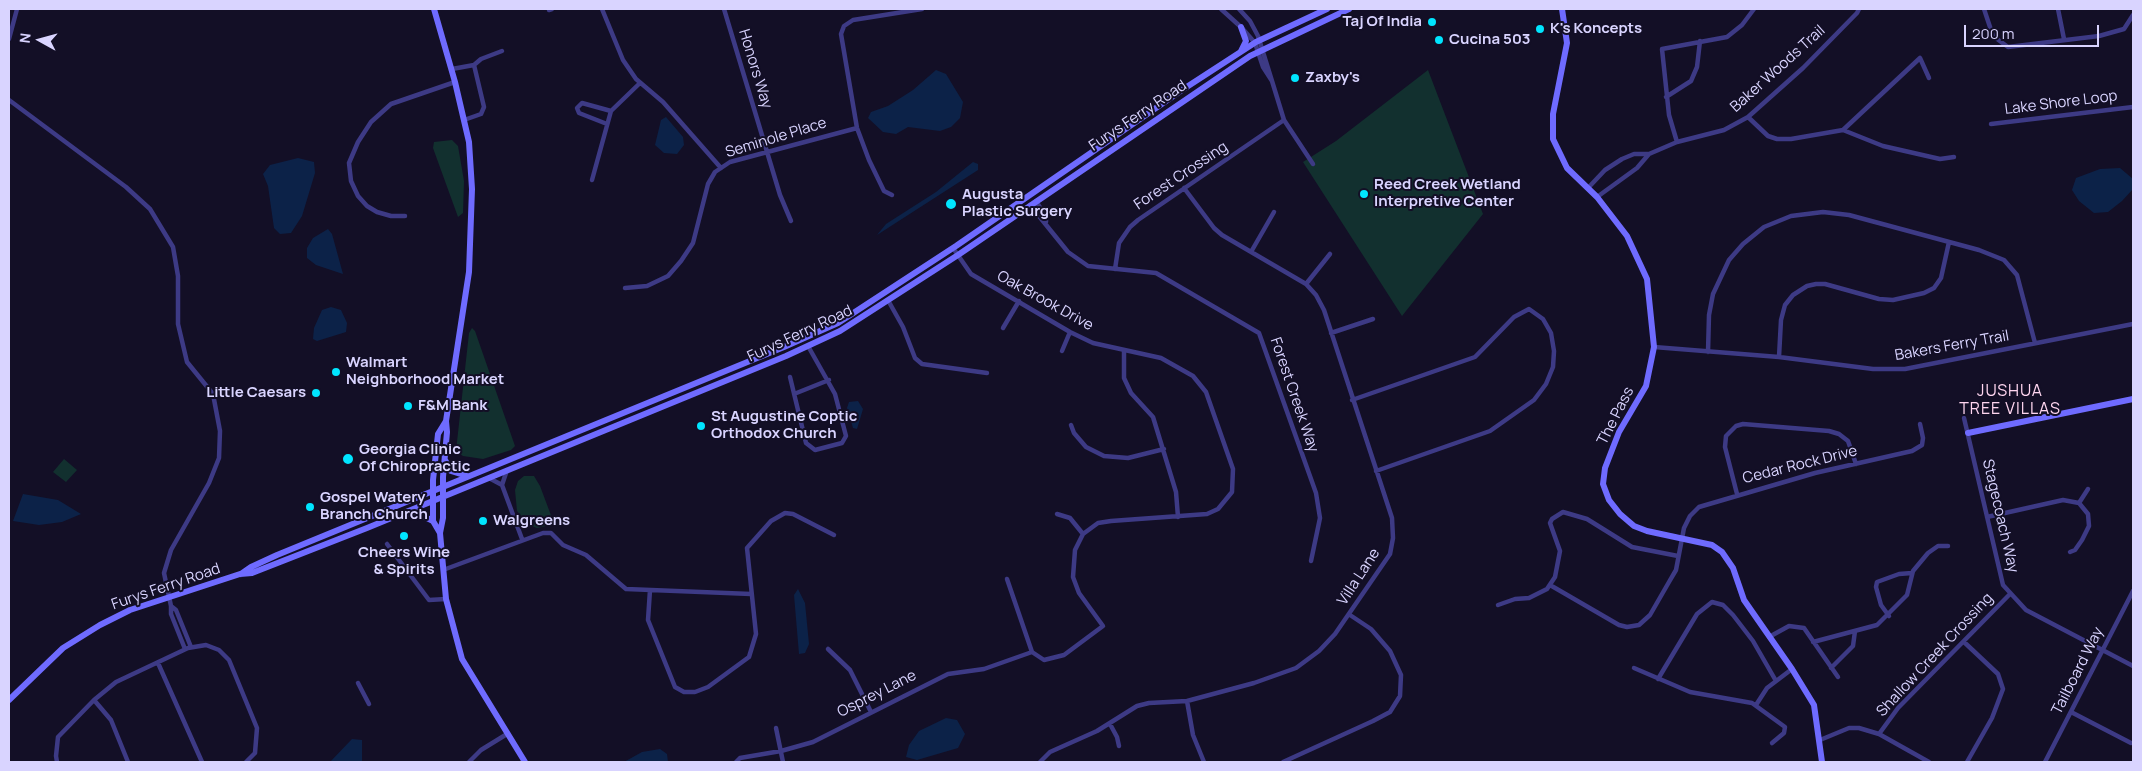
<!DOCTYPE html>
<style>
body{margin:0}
#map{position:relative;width:2142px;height:771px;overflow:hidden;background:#130f26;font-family:Manrope,sans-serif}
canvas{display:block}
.frame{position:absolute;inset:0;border:10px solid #d9d4ff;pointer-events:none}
.north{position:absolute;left:15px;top:15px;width:50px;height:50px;-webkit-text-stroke:4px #130f26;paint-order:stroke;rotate:277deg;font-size:14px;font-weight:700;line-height:20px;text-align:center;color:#d9d4ff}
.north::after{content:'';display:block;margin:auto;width:18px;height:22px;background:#d9d4ff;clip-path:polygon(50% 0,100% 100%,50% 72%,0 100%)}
.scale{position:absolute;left:1964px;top:25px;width:135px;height:22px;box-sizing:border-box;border:2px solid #d9d4ff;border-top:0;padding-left:6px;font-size:15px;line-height:18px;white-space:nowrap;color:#d9d4ff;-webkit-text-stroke:4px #130f26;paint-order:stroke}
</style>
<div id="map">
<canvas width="2142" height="771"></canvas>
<div class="frame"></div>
<div class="north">N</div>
<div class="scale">200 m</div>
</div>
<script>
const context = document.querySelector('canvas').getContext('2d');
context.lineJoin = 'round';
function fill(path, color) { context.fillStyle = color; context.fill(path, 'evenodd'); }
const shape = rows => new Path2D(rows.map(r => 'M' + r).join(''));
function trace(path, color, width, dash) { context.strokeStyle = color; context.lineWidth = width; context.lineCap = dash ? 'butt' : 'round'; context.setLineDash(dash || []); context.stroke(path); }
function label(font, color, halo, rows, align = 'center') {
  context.font = font + ' Manrope,sans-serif'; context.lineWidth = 4; context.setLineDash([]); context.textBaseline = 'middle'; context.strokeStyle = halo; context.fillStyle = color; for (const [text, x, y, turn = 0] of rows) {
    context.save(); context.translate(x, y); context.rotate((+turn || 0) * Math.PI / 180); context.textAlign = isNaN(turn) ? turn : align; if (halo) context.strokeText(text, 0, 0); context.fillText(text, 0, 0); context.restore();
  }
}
const green = shape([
 [1428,70,1483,214,1402,316,1303,162,1336,141],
 [452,140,458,146,464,181,463,213,458,217,433,148,434,142],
 [472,328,475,331,515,446,511,450,483,459,463,456,456,451,469,333],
 [64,459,77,470,66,482,53,472],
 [524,476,534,476,540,486,552,518,551,525,537,528,529,525,517,511,515,490,518,481]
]);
const water = shape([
 [936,70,946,74,963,102,960,118,951,127,940,131,908,127,896,134,883,132,868,118,871,112,888,106,913,90],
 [666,117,683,137,684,145,677,154,664,153,655,145,661,120],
 [298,158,314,162,315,173,302,216,291,233,280,234,274,228,268,186,263,174,270,165],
 [973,162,978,164,978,170,877,235,886,224,936,192],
 [2120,168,2133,179,2133,189,2122,201,2108,212,2094,213,2079,201,2072,190,2076,178,2100,169],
 [328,229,332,234,343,274,316,265,307,258,307,248,313,238],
 [331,307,341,310,347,323,346,332,317,341,313,339,314,328,322,310],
 [858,401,863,409,857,429,853,428,847,408,849,402],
 [23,494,58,500,81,514,62,522,39,525,13,521],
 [798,589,805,603,809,644,805,653,799,654,794,595],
 [946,718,957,720,965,734,958,748,917,760,906,757,909,745,919,731],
 [352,739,362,740,362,762,330,762],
 [660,749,667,754,668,762,624,762,642,752]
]);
const street = shape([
 [602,9,623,60,636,79,663,102,721,168],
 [724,9,780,195,791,221],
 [1221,9,1242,28,1255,43,1263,67,1272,81,1258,36,1250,21,1239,9],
 [1984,9,1993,36,2008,47,2099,36,2124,29,2133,15],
 [2058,9,2064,39],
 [549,10,552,9],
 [9,39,17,9],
 [452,69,474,65,481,59,502,51],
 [1272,81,1284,120,1313,164],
 [1666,97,1691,81,1697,67,1700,41],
 [9,100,126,187,150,209,173,247,178,276,178,324,187,362,213,394,220,431,219,458,209,483,171,550,164,573,171,606,171,614,185,649],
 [1748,117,1768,136,1777,139,1791,139,1843,130,1883,146,1940,159,1954,157],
 [464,120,481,114,484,107,474,65],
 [607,124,579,113,577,108,582,103,611,111],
 [1991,124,2133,107],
 [1843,130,1920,58,1929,78],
 [1677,142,1669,115,1662,49,1727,37,1742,25,1754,9],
 [592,180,611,111,640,83],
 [1588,188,1605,170,1622,159,1634,154,1649,154],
 [892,195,884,191,869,160,857,128,841,34,844,26,853,20,922,9],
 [1597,197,1637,168,1649,154,1677,142,1724,130,1748,117,1803,68,1857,13,1859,9],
 [1036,201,1046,217,1046,222],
 [1030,205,1068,252,1088,266,1156,273,1259,333,1316,493,1320,518,1311,561],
 [405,216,391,216,377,212,367,206,358,196,351,181,349,163,358,142,371,122,391,104,455,82],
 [953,248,971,274,1070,332,1093,343,1161,358,1193,376,1206,392,1233,469,1232,492,1218,509,1207,514,1111,521,1098,523,1083,534,1075,550,1073,577,1079,593,1103,626,1064,655,1044,660,1032,652,1007,579],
 [1251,252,1274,212],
 [1115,269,1119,243,1130,227,1138,220,1284,120],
 [1306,284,1330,254],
 [625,288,647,286,668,276,681,261,693,243,708,184,715,172,730,162,857,128],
 [889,302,903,327,915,358,922,364,987,373],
 [1003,328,1019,301],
 [1331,333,1373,319],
 [1654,347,1779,357,1873,369,1905,369,2133,324],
 [1124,350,1124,378,1131,393,1153,417,1176,492,1178,517],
 [1062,351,1070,332],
 [1708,352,1709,315,1713,294,1729,260,1743,244,1764,227,1791,216,1823,212,1849,215,1979,250,2004,260,2017,275,2035,343],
 [1779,357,1781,320,1785,305,1793,295,1807,286,1816,284,1825,284,1879,299,1893,300,1924,293,1934,288,1941,278,1949,242],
 [790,377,806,443,815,450,842,443,846,436,835,394,808,346],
 [794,394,829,380],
 [1352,400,1475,357,1514,317,1529,309,1543,319,1551,333,1554,351,1553,367,1546,384,1534,400,1490,431,1376,471],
 [1964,418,2003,585,2026,610,2133,666],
 [1071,425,1074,433,1086,447,1104,456,1128,458,1164,449],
 [489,478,502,485,522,539],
 [502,485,507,470],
 [1737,494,1725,447,1726,436,1736,426,1743,424,1829,431,1839,434,1848,441,1856,464],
 [2079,503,2088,489],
 [1057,514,1070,518,1083,534],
 [1987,517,2063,500,2079,503,2088,514,2089,526,2082,540,2075,550,2070,552],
 [387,544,429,600,446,599],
 [443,570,543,533,551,533,563,545,586,555,626,589,751,594],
 [1550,585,1619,625,1627,627,1639,625,1650,615,1669,582,1676,570,1684,528,1690,516,1699,507,1815,473,1912,451,1922,445,1923,438,1920,424],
 [650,590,648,620,675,687,684,692,695,692,708,687,749,657,756,634,747,548,771,521,785,513,793,514,834,535],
 [1498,605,1515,599,1529,598,1547,589,1555,577,1560,551,1550,523,1552,519,1563,512,1587,519,1632,547,1678,556],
 [171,606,176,610,191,647],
 [1889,616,1881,605,1876,587,1877,582,1899,574,1912,573],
 [1769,637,1789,626,1804,628,1838,677],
 [1813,642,1877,625,1907,595,1913,571,1928,553,1938,546,1948,546],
 [1964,642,1998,674,2003,689,1992,718,1967,762],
 [828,649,850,670,871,712],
 [158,663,202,762],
 [1634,668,1690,692,1752,703,1785,727,1784,733,1772,743],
 [1831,668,1853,646,1855,631],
 [1658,679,1697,614,1712,602,1723,605,1733,615,1753,641,1776,681],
 [358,683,369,704],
 [94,700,111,720,128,762],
 [1187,701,1193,735,1204,762],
 [1756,705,1767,688,1792,669],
 [2071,712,2131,743],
 [1110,724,1117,737,1119,746],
 [776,728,783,762],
 [1879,734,1898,708,2009,595],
 [1820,740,1849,728,1859,728,1879,734,1929,762],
 [57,762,56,756,58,737,94,700,116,682,188,648,206,645,219,650,229,660,257,728,255,753,246,762],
 [469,762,481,750,507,734],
 [736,762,740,758,781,751,813,742,948,674,984,669,1032,652],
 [1040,762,1050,752,1097,731,1137,706,1149,703,1187,701,1254,683,1296,668,1319,651,1335,634,1390,554,1393,538,1392,518,1324,310,1316,295,1306,284,1222,235,1214,228,1184,188],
 [1283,762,1373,721,1390,712,1400,696,1401,675,1390,651,1371,629,1350,615],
 [2045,762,2133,591]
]);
const secondary = shape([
 [434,9,455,82,469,142,472,189,469,272,446,421],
 [1562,9,1567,43,1553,114,1553,139,1567,168,1597,197,1627,236,1647,279,1654,347,1646,386,1619,432,1605,468,1603,484,1609,500,1620,514,1634,526,1647,531,1712,545,1722,552,1733,568,1744,600,1792,669,1814,705,1822,762],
 [1241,27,1246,41,1241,51],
 [1968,433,2133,399],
 [445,460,451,471,467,476],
 [409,514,419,514,433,521],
 [440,533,433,521,433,480,438,434,446,421,447,432,443,477,443,518,440,533,446,599,462,659,525,762],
 [241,574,251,567,277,555,784,347,838,323,956,246,1182,90,1256,42,1327,9],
 [9,700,63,648,100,625,130,610,240,574,252,573,367,528,786,356,840,331,958,255,1250,56,1349,9]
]);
const markers = [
 [1432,22,5,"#00e5ff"],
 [1540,29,5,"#00e5ff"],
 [1439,40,5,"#00e5ff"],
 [1295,78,5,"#00e5ff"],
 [1364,194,5,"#00e5ff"],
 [951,204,6,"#00e5ff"],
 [336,372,5,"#00e5ff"],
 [316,393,5,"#00e5ff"],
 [408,406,5,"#00e5ff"],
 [701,426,5,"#00e5ff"],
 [348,459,6,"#00e5ff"],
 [310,507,5,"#00e5ff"],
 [483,521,5,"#00e5ff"],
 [404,536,5,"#00e5ff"]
];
const poiNames = [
 ["Taj Of India",1422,22,"right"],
 ["K's Koncepts",1550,29],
 ["Cucina 503",1449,40],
 ["Zaxby's",1305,78],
 ["Reed Creek Wetland",1374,185],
 ["Interpretive Center",1374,202],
 ["Augusta",962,195],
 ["Plastic Surgery",962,212],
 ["Walmart",346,363],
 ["Neighborhood Market",346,380],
 ["Little Caesars",306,393,"right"],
 ["F&M Bank",418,406],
 ["St Augustine Coptic",711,417],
 ["Orthodox Church",711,434],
 ["Georgia Clinic",359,450],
 ["Of Chiropractic",359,467],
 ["Gospel Watery",320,498],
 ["Branch Church",320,515],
 ["Walgreens",493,521],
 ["Cheers Wine",404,553,"center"],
 ["& Spirits",404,570,"center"]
];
const streetNames = [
 ["Honors Way",755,69,73],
 ["Baker Woods Trail",1778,69,-42],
 ["Lake Shore Loop",2061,103,-7],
 ["Furys Ferry Road",1138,116,-34],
 ["Seminole Place",776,138,-17],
 ["Forest Crossing",1181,176,-34],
 ["Oak Brook Drive",1045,301,29],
 ["Furys Ferry Road",800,334,-25],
 ["Bakers Ferry Trail",1952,346,-10],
 ["Forest Creek Way",1294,395,71],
 ["The Pass",1616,416,-63],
 ["Cedar Rock Drive",1800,465,-14],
 ["Stagecoach Way",2000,516,77],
 ["Villa Lane",1359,577,-57],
 ["Furys Ferry Road",166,587,-19],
 ["Shallow Creek Crossing",1935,655,-47],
 ["Tailboard Way",2078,671,-63],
 ["Osprey Lane",877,694,-27]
];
const neighbourhoodNames = [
 ["JUSHUA",2010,392],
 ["TREE VILLAS",2010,410]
];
fill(green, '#12302f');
fill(water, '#0c2248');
trace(street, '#3d3a85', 4.5);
trace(secondary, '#6f6bff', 6);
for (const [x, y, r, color] of markers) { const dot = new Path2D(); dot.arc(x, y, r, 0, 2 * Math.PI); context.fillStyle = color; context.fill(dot); trace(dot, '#130f26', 2); }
label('bold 15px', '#d9d4ff', '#130f26', poiNames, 'left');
label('15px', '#d9d4ff', '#130f26', streetNames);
context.letterSpacing = '1px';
label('16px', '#ffd6f0', '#130f26', neighbourhoodNames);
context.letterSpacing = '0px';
</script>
